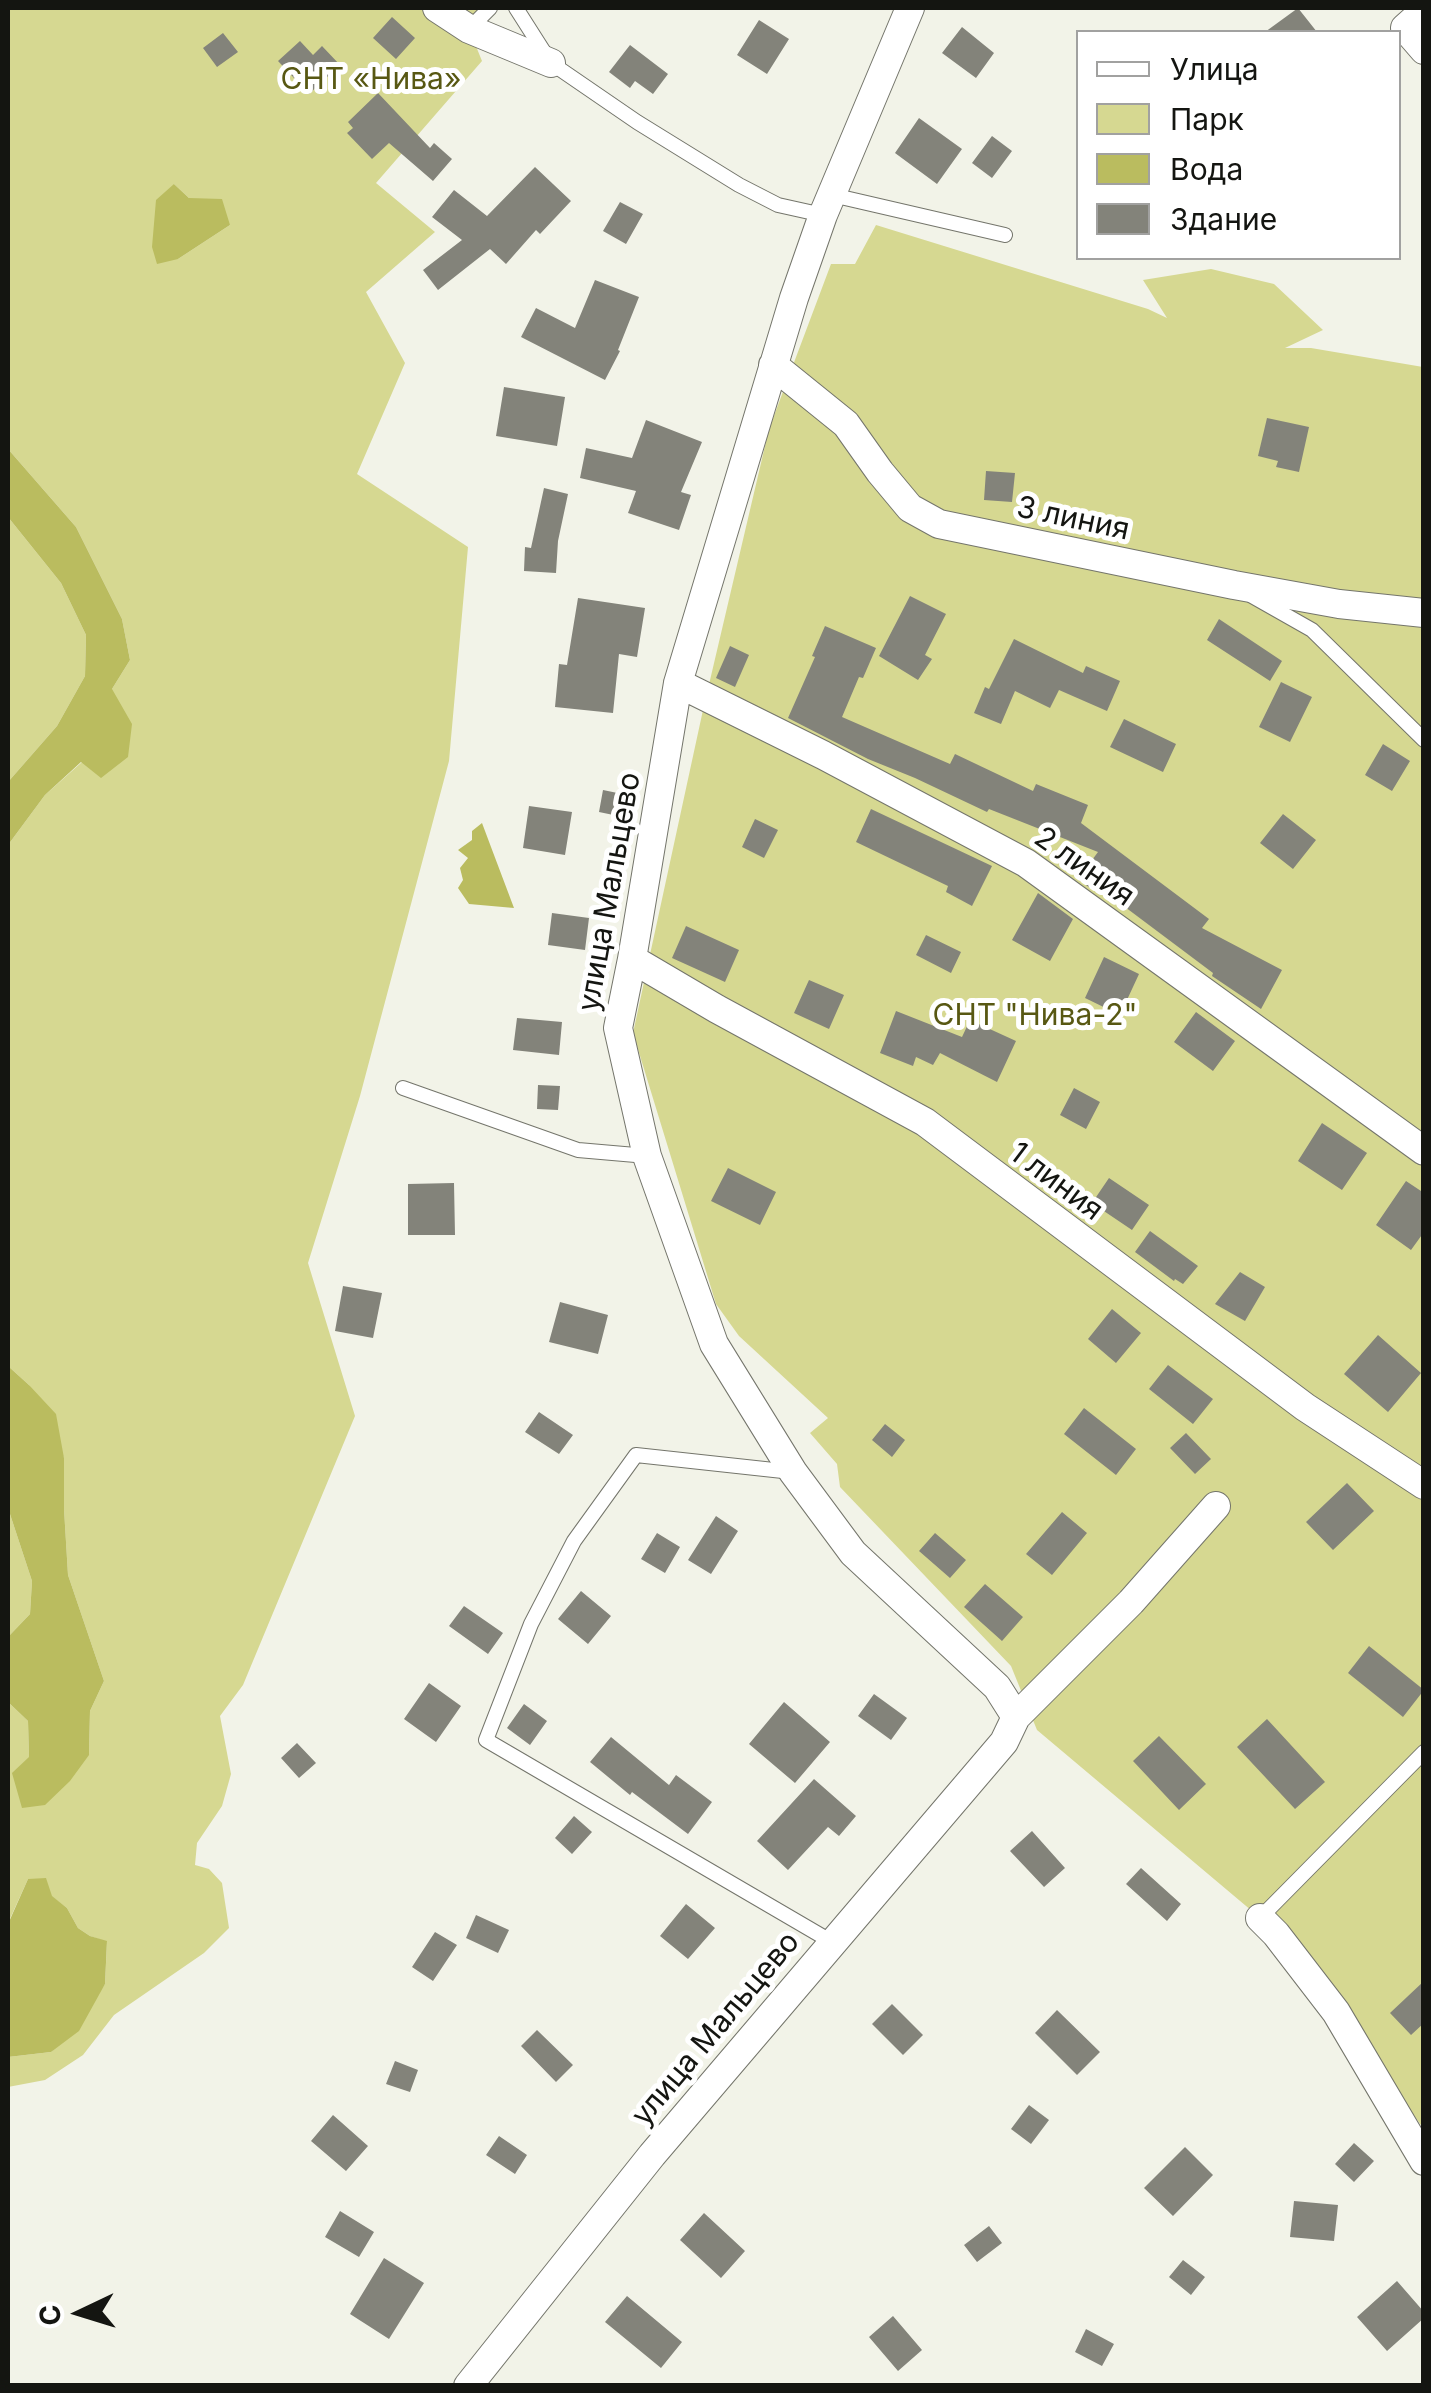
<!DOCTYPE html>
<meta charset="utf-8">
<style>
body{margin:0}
#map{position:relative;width:1431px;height:2393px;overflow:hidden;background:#f2f3e8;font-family:Inter,sans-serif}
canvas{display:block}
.frame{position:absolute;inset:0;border:10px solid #141511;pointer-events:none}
.legend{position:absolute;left:1076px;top:30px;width:325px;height:230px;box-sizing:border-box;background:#fff;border:2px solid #a1a1a0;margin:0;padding:12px 18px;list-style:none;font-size:30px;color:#141511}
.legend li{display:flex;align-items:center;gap:20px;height:50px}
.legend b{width:50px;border:2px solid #a1a1a0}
.north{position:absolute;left:30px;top:2263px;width:100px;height:100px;-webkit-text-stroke:8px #fff;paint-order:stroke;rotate:266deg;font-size:28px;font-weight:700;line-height:40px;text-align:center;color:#141511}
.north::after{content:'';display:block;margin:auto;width:35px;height:45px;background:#141511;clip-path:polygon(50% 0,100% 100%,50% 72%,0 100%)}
</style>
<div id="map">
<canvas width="1431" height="2393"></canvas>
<div class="frame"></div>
<ul class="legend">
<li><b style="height:12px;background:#fff"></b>Улица</li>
<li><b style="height:28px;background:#d6d891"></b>Парк</li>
<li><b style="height:28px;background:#babc5f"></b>Вода</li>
<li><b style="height:28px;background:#83837a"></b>Здание</li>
</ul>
<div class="north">С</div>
</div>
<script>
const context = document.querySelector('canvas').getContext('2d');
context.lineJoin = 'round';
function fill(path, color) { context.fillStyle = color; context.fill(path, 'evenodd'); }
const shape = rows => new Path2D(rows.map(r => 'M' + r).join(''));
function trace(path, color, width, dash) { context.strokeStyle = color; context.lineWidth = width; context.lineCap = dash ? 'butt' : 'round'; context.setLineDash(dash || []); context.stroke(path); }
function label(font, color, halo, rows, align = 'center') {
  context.font = font + ' Inter,sans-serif'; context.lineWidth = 10; context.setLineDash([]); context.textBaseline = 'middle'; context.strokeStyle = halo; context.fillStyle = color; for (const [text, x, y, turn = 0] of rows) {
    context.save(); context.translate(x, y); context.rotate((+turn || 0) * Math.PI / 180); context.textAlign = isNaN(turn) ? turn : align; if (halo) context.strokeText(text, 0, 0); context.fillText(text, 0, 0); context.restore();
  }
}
const green = shape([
 [8,8,490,8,469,29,482,61,376,183,435,232,366,292,405,363,357,474,468,547,449,761,360,1096,308,1263,355,1416,243,1685,220,1716,231,1774,222,1806,197,1843,195,1865,209,1869,222,1883,229,1928,204,1953,114,2015,83,2055,45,2080,8,2087,8,2057,51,2052,105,1984,107,1942,90,1936,78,1928,67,1908,28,1879,8,1923,8,1702,28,1721,29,1757,89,1755,90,1711,104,1681,68,1575,64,1509,64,1458,29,1385,8,1366,8,845,45,795,82,762,112,689,130,660,122,619,76,527,8,449],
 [174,184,189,198,230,225,178,259],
 [876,225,1148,309,1167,318,1143,280,1211,269,1274,284,1323,330,1285,348,1311,348,1423,367,1423,2128,1265,1905,1252,1911,1037,1730,1011,1666,840,1487,837,1464,810,1433,828,1418,739,1336,716,1304,633,1033,703,710,769,429,831,264,855,264],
 [8,517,61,583,86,635,85,676,57,726,8,782],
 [8,1508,32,1581,30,1614,8,1637]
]);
const water = shape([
 [174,184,189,198,222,199,230,225,178,259,157,264,152,247,156,200],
 [8,449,76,527,122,619,130,660,112,689,132,724,128,757,101,778,81,762,45,795,8,845,8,782,57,726,85,676,86,635,61,583,8,517],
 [482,823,491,847,514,908,469,904,458,888,463,880,460,868,468,858,458,850,472,840,472,831],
 [8,1366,29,1385,56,1414,64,1458,64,1509,68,1575,104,1681,90,1711,89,1755,70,1781,45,1805,22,1808,12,1773,29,1757,28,1721,8,1702,8,1637,30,1614,32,1581,8,1508],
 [46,1878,52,1896,67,1908,78,1928,90,1936,107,1941,105,1984,79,2031,51,2052,8,2057,8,1924,28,1879]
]);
const building = shape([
 [1298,8,1317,32,1265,32],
 [392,17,415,38,396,59,373,38],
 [759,20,789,39,767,74,737,55],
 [962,27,994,53,976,78,942,53],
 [223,33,238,52,217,67,203,48],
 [300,41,313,55,322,46,340,65,309,94,278,61],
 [630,45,668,74,653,94,635,81,630,88,609,72],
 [378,93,430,148,434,143,452,159,433,181,389,143,372,159,347,133,353,128,348,122],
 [919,118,962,149,937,184,895,153],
 [992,136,1012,151,992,178,972,163],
 [535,167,571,201,540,234,536,230,506,264,490,249,438,290,423,270,462,240,432,217,454,190,487,216],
 [620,202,643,214,626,244,603,231],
 [595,280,639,297,618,350,620,351,605,380,521,337,536,308,575,328],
 [504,387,565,397,557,446,496,436],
 [1267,418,1309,427,1299,472,1276,467,1278,461,1258,456],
 [646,420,702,442,681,492,691,495,679,530,628,513,636,491,580,478,586,448,632,458],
 [986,471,1015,473,1012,502,984,500],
 [544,488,568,494,558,541,556,573,524,571,525,547,531,548],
 [910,596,946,614,925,655,932,659,918,680,879,656],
 [578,598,645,608,637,657,619,654,613,713,555,707,559,664,567,665],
 [1219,619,1282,661,1270,681,1207,640],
 [825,626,876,648,863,678,859,677,842,717,950,764,955,754,1033,791,1036,784,1088,805,1081,823,1209,919,1202,928,1282,970,1261,1009,1212,976,1213,973,1093,883,1090,888,1078,879,1098,852,989,809,987,812,915,778,868,759,788,718,815,657,812,656],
 [1014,639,1083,673,1086,666,1120,681,1107,711,1059,690,1050,708,1015,691,1001,724,974,713,985,687,989,689],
 [730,646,749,655,735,687,716,678],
 [1281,682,1312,697,1290,742,1259,727],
 [1124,719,1176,744,1163,772,1110,747],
 [1383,744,1410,761,1392,791,1365,775],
 [603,790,632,796,628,818,599,812],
 [529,806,572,812,565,855,523,848],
 [871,809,992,866,972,906,946,892,948,886,856,842],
 [1283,814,1316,840,1293,869,1260,843],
 [755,819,778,830,764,858,742,847],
 [1038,893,1073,919,1050,961,1012,940],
 [552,913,589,918,585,950,548,945],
 [686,926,739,950,725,982,672,958],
 [926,935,961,952,951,973,916,955],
 [1104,957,1139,974,1120,1015,1085,998],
 [809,980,844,995,829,1029,794,1013],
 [896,1011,962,1037,970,1020,1016,1041,997,1082,940,1053,933,1065,916,1057,913,1066,880,1053],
 [1196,1012,1235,1041,1213,1071,1174,1042],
 [517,1018,562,1022,559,1055,513,1050],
 [538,1085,560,1086,558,1110,537,1109],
 [1074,1088,1100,1102,1086,1129,1060,1115],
 [1322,1123,1367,1153,1342,1190,1298,1161],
 [728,1168,776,1192,760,1225,711,1201],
 [1109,1178,1149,1205,1132,1230,1092,1203],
 [1406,1181,1424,1193,1424,1232,1411,1250,1376,1225],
 [454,1183,455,1235,408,1235,408,1184],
 [1150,1231,1198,1266,1183,1284,1175,1279,1174,1281,1135,1252],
 [1240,1272,1265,1287,1245,1321,1215,1304],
 [343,1286,382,1293,373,1338,335,1331],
 [560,1302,608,1315,598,1354,549,1342],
 [1112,1309,1141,1333,1116,1363,1088,1339],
 [1378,1335,1421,1373,1388,1412,1344,1374],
 [1168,1365,1213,1399,1193,1424,1149,1389],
 [1084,1408,1136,1449,1116,1475,1064,1434],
 [539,1412,573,1435,559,1454,525,1432],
 [885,1424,905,1440,892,1457,872,1440],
 [1186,1433,1211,1459,1195,1474,1170,1448],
 [1347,1483,1374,1511,1333,1550,1306,1522],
 [1062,1512,1087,1533,1052,1575,1026,1554],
 [716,1516,738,1531,711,1574,688,1560],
 [657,1533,680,1547,665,1573,641,1559],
 [935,1533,966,1560,950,1578,919,1551],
 [985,1584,1023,1617,1002,1641,964,1607],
 [581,1591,611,1616,588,1644,558,1619],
 [464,1606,503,1633,488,1654,449,1626],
 [1369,1646,1424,1690,1403,1717,1348,1673],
 [429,1683,461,1706,436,1742,404,1719],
 [874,1694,907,1718,891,1740,858,1716],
 [784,1702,830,1742,795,1783,749,1744],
 [524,1704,547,1721,530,1745,507,1728],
 [1267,1719,1325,1782,1295,1809,1237,1747],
 [1159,1736,1206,1784,1179,1810,1133,1761],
 [611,1737,669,1785,676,1775,712,1802,688,1834,632,1792,630,1795,590,1762],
 [297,1743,316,1763,299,1778,281,1758],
 [814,1779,856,1816,839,1836,828,1827,788,1870,757,1841],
 [574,1816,592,1832,572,1854,555,1838],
 [1032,1831,1065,1868,1044,1887,1010,1851],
 [1141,1868,1181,1904,1167,1921,1126,1884],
 [686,1904,715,1928,688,1959,660,1936],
 [476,1915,509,1930,498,1953,466,1938],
 [435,1932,457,1945,433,1981,412,1967],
 [1424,1981,1424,2023,1411,2035,1390,2013],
 [892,2004,923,2035,903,2055,872,2024],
 [1057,2010,1100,2052,1077,2075,1035,2033],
 [537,2030,573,2065,556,2082,521,2046],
 [395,2061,418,2070,410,2092,386,2084],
 [1029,2105,1049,2120,1031,2144,1011,2129],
 [333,2115,368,2146,346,2171,311,2141],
 [499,2136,527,2155,515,2174,486,2155],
 [1354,2143,1374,2161,1354,2182,1335,2164],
 [1185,2147,1213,2175,1173,2216,1144,2188],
 [1294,2201,1338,2205,1334,2241,1290,2237],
 [340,2211,374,2232,359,2257,325,2237],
 [704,2213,745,2251,721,2278,680,2240],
 [989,2226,1002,2243,977,2262,964,2245],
 [384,2258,424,2283,389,2339,350,2314],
 [1183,2260,1205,2277,1191,2295,1169,2277],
 [1397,2281,1424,2312,1424,2318,1387,2351,1357,2317],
 [627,2296,682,2342,661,2368,605,2322],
 [893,2316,922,2350,898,2371,869,2337],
 [1086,2329,1114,2344,1102,2366,1075,2352]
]);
const service = shape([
 [516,8,551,63,637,122,739,185,778,205,823,215],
 [469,29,490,8],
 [832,195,1005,235],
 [1252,596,1312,630,1424,740],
 [403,1088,578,1150,647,1156],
 [792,1472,636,1455,574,1541,531,1624,486,1740,832,1942],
 [1260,1918,1424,1752]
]);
const minor = shape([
 [437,8,469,29,551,63],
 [910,8,823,215,794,298,678,683,632,959,618,1028,647,1156,714,1344,793,1472,853,1553,997,1687,1016,1717],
 [1424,11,1405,28,1424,50],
 [773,365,846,424,880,472,910,508,939,524,1234,585,1339,604,1424,613],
 [678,683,823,755,1026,863,1424,1151],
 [632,959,717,1009,925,1122,1305,1407,1424,1485],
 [1260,1918,1276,1934,1336,2012,1424,2161],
 [468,2386,652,2155,1004,1742,1016,1717,1131,1602,1216,1506]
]);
const parkNames = [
 ["СНТ «Нива»",371,80],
 ["СНТ \"Нива-2\"",1035,1016]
];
const streetNames = [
 ["3 линия",1073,519,12],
 ["2 линия",1084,867,35],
 ["улица Мальцево",610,892,-80],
 ["1 линия",1056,1182,37],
 ["улица Мальцево",716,2029,-50]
];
fill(green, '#d6d891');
fill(water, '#babc5f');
fill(building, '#83837a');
trace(service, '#74756b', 16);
trace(minor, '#74756b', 30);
trace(service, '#fff', 14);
trace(minor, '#fff', 28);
label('30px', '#585813', '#fff', parkNames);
label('30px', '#141511', '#fff', streetNames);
</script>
